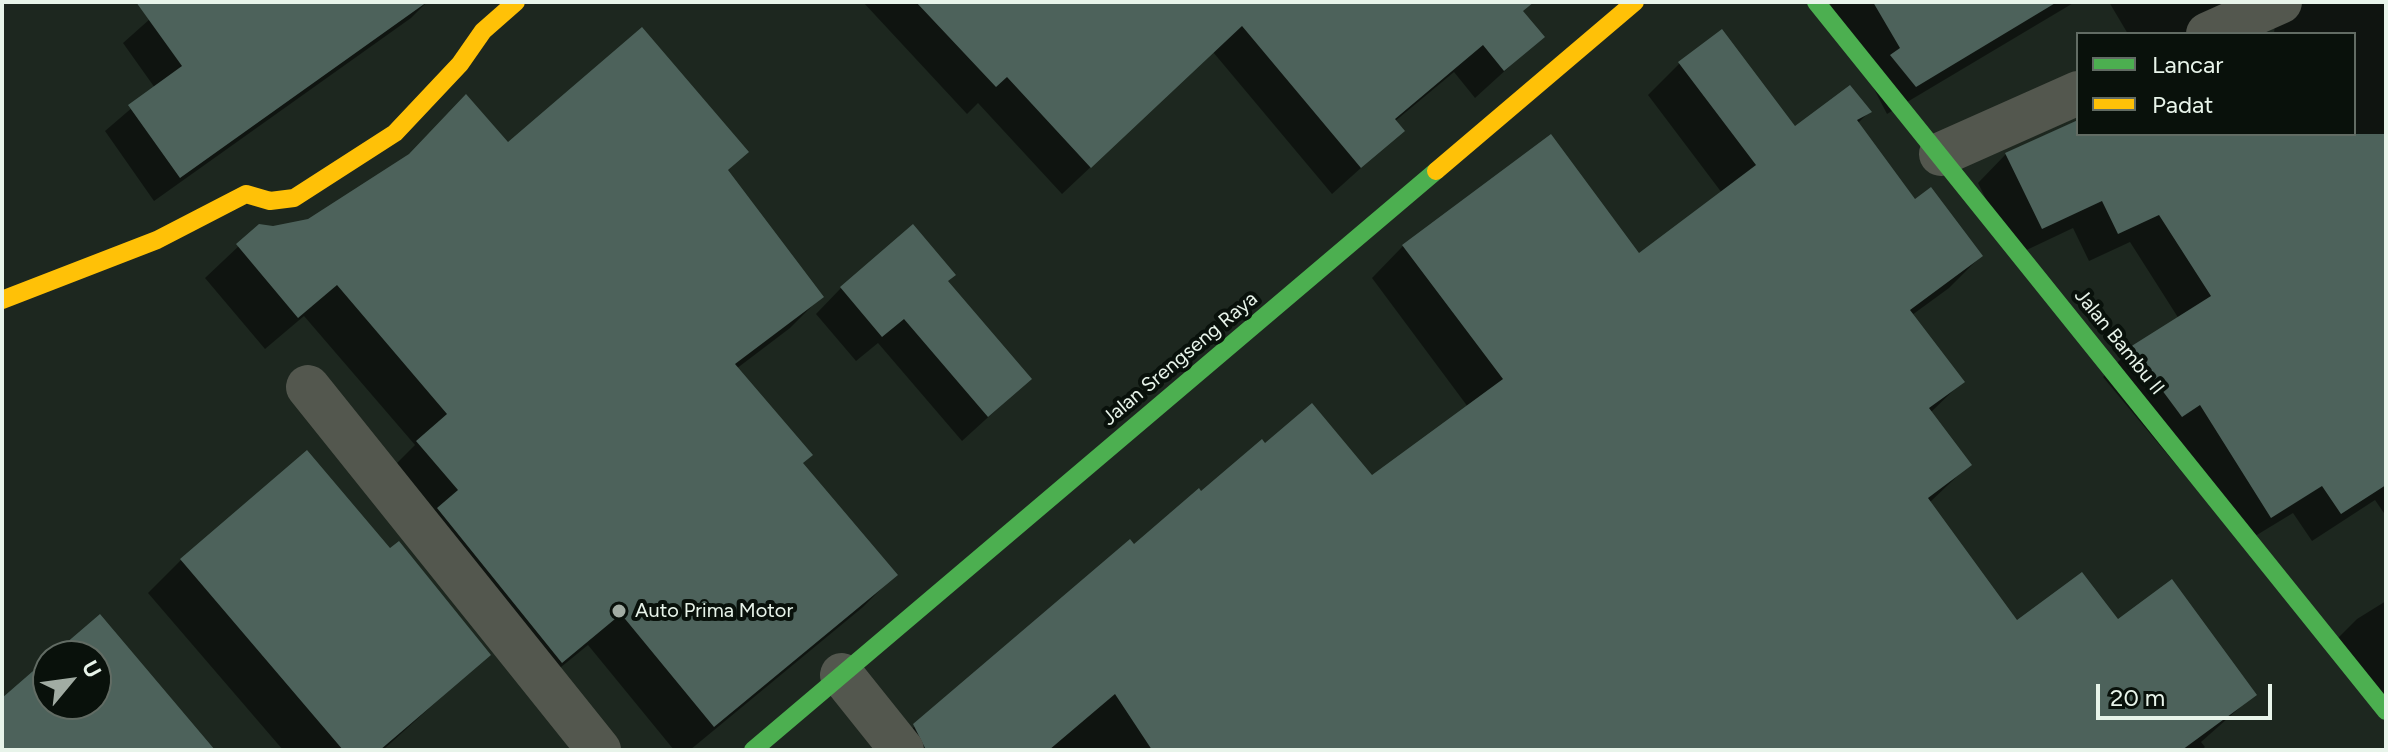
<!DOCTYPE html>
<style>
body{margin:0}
#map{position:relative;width:2388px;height:752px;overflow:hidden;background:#1d271f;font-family:Figtree,sans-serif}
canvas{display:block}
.frame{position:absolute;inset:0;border:4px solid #e8f4ea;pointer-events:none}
.legend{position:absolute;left:2076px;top:32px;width:280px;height:104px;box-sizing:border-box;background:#09110b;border:2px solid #626c64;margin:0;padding:10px 14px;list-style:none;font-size:24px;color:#e8f4ea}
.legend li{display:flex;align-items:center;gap:16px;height:40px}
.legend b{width:40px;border:2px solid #626c64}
.north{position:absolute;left:32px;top:640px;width:80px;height:80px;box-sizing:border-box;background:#09110b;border:2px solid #626c64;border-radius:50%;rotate:61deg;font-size:22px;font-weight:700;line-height:32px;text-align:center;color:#e8f4ea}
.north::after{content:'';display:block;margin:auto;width:28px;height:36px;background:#a1aca3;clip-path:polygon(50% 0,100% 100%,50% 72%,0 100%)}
.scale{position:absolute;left:2096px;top:684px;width:176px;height:36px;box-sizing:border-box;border:4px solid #e8f4ea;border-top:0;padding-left:10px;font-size:24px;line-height:28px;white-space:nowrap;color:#e8f4ea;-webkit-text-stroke:6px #09110b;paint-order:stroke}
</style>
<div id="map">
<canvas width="2388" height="752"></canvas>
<div class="frame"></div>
<ul class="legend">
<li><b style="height:10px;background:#4caf50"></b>Lancar</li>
<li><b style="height:10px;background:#ffc107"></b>Padat</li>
</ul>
<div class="north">U</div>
<div class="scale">20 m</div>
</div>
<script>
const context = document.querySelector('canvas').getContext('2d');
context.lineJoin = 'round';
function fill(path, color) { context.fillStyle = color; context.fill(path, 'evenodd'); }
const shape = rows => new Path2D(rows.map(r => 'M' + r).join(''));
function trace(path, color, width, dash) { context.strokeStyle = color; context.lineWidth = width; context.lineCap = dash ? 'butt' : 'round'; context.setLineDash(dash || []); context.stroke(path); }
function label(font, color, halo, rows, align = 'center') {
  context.font = font + ' Figtree,sans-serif'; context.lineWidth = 8; context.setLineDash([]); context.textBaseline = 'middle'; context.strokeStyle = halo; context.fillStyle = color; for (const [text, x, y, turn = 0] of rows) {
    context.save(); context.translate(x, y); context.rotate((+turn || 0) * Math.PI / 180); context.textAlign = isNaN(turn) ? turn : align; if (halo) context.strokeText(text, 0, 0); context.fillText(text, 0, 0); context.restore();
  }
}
const shadow = shape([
 [169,2,427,2,411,18,154,201,105,131,155,88,123,43],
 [863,2,1513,2,1542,37,1475,98,1454,72,1394,122,1402,131,1332,194,1213,52,1062,194,978,103,967,114],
 [1829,2,2075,2,1887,114],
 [2109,2,2386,2,2386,516,2375,500,2312,541,2293,513,2242,544,2103,377,2131,349,2179,319,2130,242,2089,261,2073,228,2014,256,1978,183,2006,154,2078,121,2078,134,2354,134,2354,34,2274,34,2275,21,2240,7,2182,34,2128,34],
 [1680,63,1795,129,1869,112,1857,124,1915,201,1981,256,1949,288,1912,315,1962,382,1930,413,1969,465,1929,503,2016,622,2117,622,2254,695,2201,742,2205,747,2201,750,890,750,915,726,1134,547,1265,445,1372,477,1468,407,1372,278,1403,246,1639,256,1722,193,1648,95],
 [507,145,746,152,727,171,822,296,790,328,736,369,801,464,895,575,863,607,690,750,674,750,588,645,528,694,386,474,415,445,304,316,265,349,205,278,260,226,273,228,308,221],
 [946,282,1030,379,962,441,878,343,856,361,816,314,841,288],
 [390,551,488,655,383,750,283,750,148,593,181,560],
 [2386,601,2386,716,2332,644,2357,619]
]);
const building = shape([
 [136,2,427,2,180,178,128,105,182,66],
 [916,2,1534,2,1523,11,1545,37,1504,71,1483,45,1395,119,1405,131,1361,168,1242,26,1091,168,1007,77,996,87],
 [1873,2,2057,2,1916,87,1890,55,1900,48],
 [642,27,749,152,728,170,824,297,735,364,813,455,803,463,898,575,714,727,621,614,562,663,437,508,458,490,416,441,447,414,337,285,298,318,236,244,259,224,273,226,308,219,409,154,466,94,508,142],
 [1722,29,1795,126,1850,85,1872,112,1857,120,1915,199,1931,187,1983,256,1910,310,1965,382,1929,408,1972,465,1928,498,2017,620,2082,572,2118,619,2172,579,2257,695,2182,750,1152,750,1115,694,1049,750,926,750,913,724,1130,539,1134,544,1199,488,1201,491,1262,439,1265,443,1312,403,1372,475,1503,379,1402,245,1551,134,1639,253,1756,165,1678,62],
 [2078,120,2078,134,2386,134,2386,485,2341,514,2322,486,2271,518,2200,405,2182,417,2130,347,2211,296,2159,215,2118,234,2102,201,2042,229,2005,153],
 [913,224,956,275,948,281,1032,379,988,417,904,319,882,337,840,287],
 [307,450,390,548,399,541,491,655,380,750,343,750,180,559],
 [100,614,215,750,2,750,2,698,48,658,48,704,96,704,96,656,51,656]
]);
const street = shape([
 [2208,34,2280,2],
 [1941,154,2078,93],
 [308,387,599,750],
 [842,675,902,750]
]);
const fast = shape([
 [1816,2,2386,711],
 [753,750,1436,171]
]);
const slow = shape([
 [1436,171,1635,2],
 [2,300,157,240,246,194,270,201,294,198,395,133,460,64,483,31,516,2]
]);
const markers = [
 [619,611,8,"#a1aca3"]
];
const streetNames = [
 ["Jalan Bambu II",2119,342,51],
 ["Jalan Srengseng Raya",1180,359,-40]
];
const poiNames = [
 ["Auto Prima Motor",635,611]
];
fill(shadow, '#0007');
fill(building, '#4d625b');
trace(street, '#53574e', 44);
trace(fast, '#4caf50', 18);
trace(slow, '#ffc107', 18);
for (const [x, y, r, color] of markers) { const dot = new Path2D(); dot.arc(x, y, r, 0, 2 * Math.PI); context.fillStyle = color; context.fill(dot); trace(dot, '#09110b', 3); }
label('20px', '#e8f4ea', '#09110b', streetNames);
label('20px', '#e8f4ea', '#09110b', poiNames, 'left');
</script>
